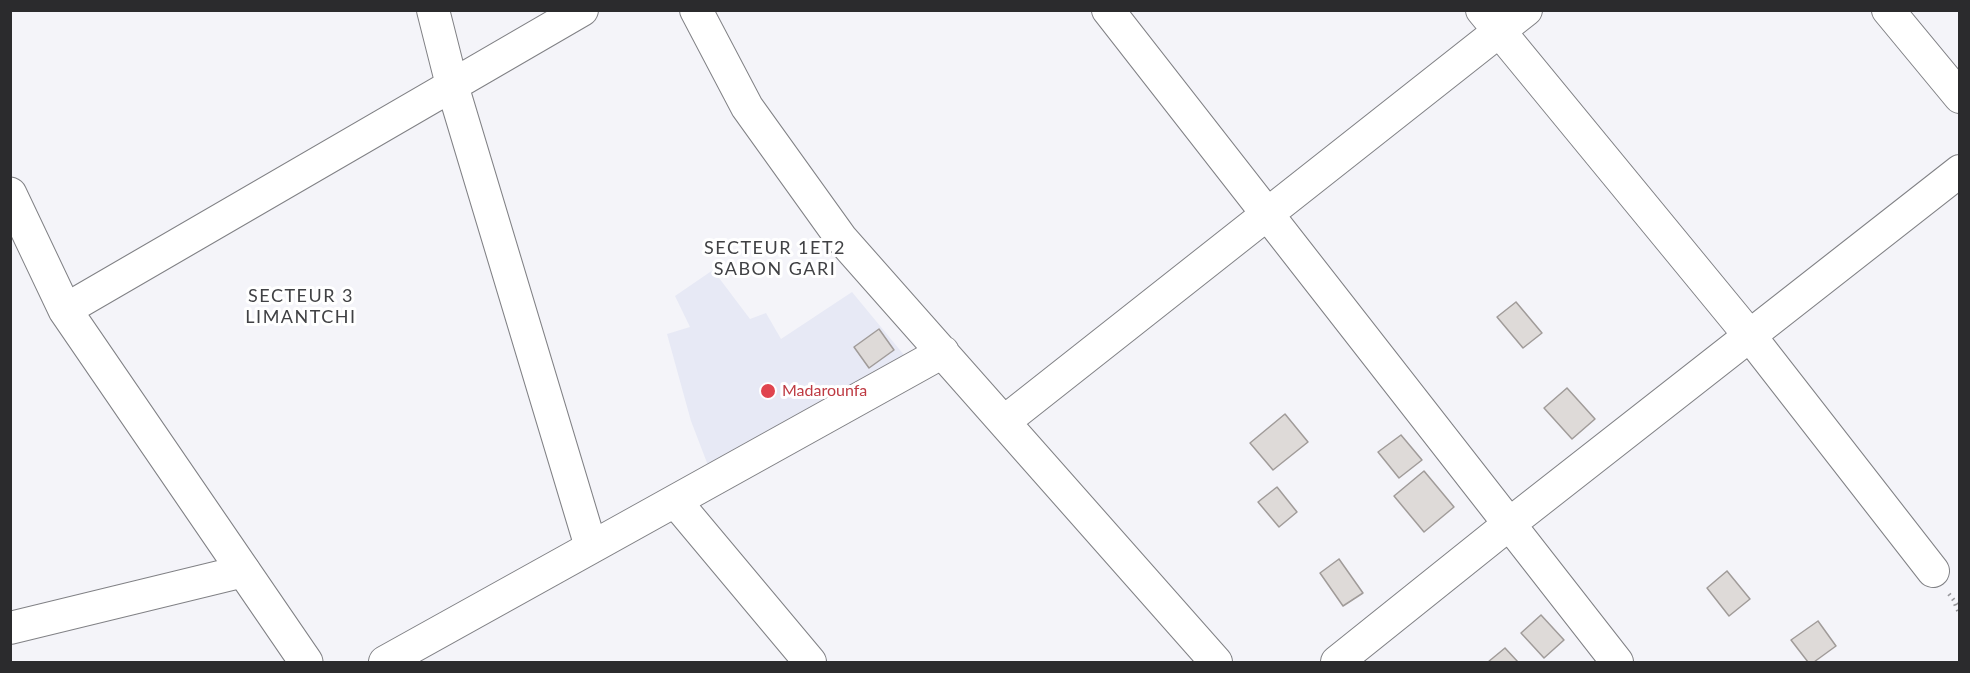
<!DOCTYPE html>
<style>
body{margin:0}
#map{position:relative;width:1970px;height:673px;overflow:hidden;background:#f4f4f9;font-family:Lato,sans-serif}
canvas{display:block}
.frame{position:absolute;inset:0;border:12px solid #2b2b2d;pointer-events:none}
</style>
<div id="map">
<canvas width="1970" height="673"></canvas>
<div class="frame"></div>
</div>
<script>
const context = document.querySelector('canvas').getContext('2d');
context.lineJoin = 'round';
function fill(path, color) { context.fillStyle = color; context.fill(path, 'evenodd'); }
const shape = rows => new Path2D(rows.map(r => 'M' + r).join(''));
function trace(path, color, width, dash) { context.strokeStyle = color; context.lineWidth = width; context.lineCap = dash ? 'butt' : 'round'; context.setLineDash(dash || []); context.stroke(path); }
function label(font, color, halo, rows, align = 'center') {
  context.font = font + ' Lato,sans-serif'; context.lineWidth = 6; context.setLineDash([]); context.textBaseline = 'middle'; context.strokeStyle = halo; context.fillStyle = color; for (const [text, x, y, turn = 0] of rows) {
    context.save(); context.translate(x, y); context.rotate((+turn || 0) * Math.PI / 180); context.textAlign = isNaN(turn) ? turn : align; if (halo) context.strokeText(text, 0, 0); context.fillText(text, 0, 0); context.restore();
  }
}
const built = shape([
 [713,270,750,319,766,313,781,339,852,292,909,361,709,468,691,421,667,334,690,327,675,296]
]);
const building = shape([
 [1516,302,1542,333,1523,348,1497,317,1516,302],
 [879,329,894,350,869,368,854,347,879,329],
 [1567,388,1595,419,1572,439,1544,408,1567,388],
 [1285,414,1308,442,1273,470,1250,443,1285,414],
 [1401,435,1422,460,1399,478,1378,452,1401,435],
 [1424,471,1454,507,1424,532,1394,496,1424,471],
 [1277,487,1297,512,1279,527,1258,502,1277,487],
 [1339,559,1363,593,1343,606,1320,573,1339,559],
 [1727,571,1750,599,1729,616,1707,588,1727,571],
 [1541,615,1564,640,1544,658,1521,633,1541,615],
 [1818,621,1836,646,1814,662,1808,662,1791,640,1818,621],
 [1505,648,1518,662,1488,662,1505,648]
]);
const path = shape([
 [1949,594,1960,608],
 [1955,604,1960,615]
]);
const minor = shape([
 [433,10,452,85,591,547],
 [696,10,747,107,841,238,1216,662],
 [1108,10,1617,662],
 [1482,10,1750,336,1933,571],
 [1888,10,1960,97],
 [65,310,582,10],
 [1005,421,1526,10],
 [676,502,810,662],
 [10,628,244,571],
 [385,662,943,352],
 [1337,662,1508,525,1960,171]
]);
const tertiary = shape([
 [10,194,65,310,306,662]
]);
const markers = [
 [768,391,8,"#e0444e"]
];
const healthNames = [
 ["Madarounfa",782,391]
];
const neighbourhoodNames = [
 ["SECTEUR 1ET2",775,248],
 ["SABON GARI",775,269],
 ["SECTEUR 3",301,296],
 ["LIMANTCHI",301,317]
];
fill(built, '#e7e9f5');
fill(building, '#dedad8');
trace(building, '#a09b99', 1.5);
trace(minor, '#808185', 34);
trace(tertiary, '#808185', 35);
trace(path, '#98989c', 4, [1.5, 4.5]);
trace(minor, '#fff', 32);
trace(tertiary, '#fff', 33);
for (const [x, y, r, color] of markers) { const dot = new Path2D(); dot.arc(x, y, r, 0, 2 * Math.PI); context.fillStyle = color; context.fill(dot); trace(dot, '#fff', 2); }
label('16px', '#be3a42', '#fff', healthNames, 'left');
context.letterSpacing = '1.5px';
label('18px', '#404144', '#fff', neighbourhoodNames);
context.letterSpacing = '0px';
</script>
